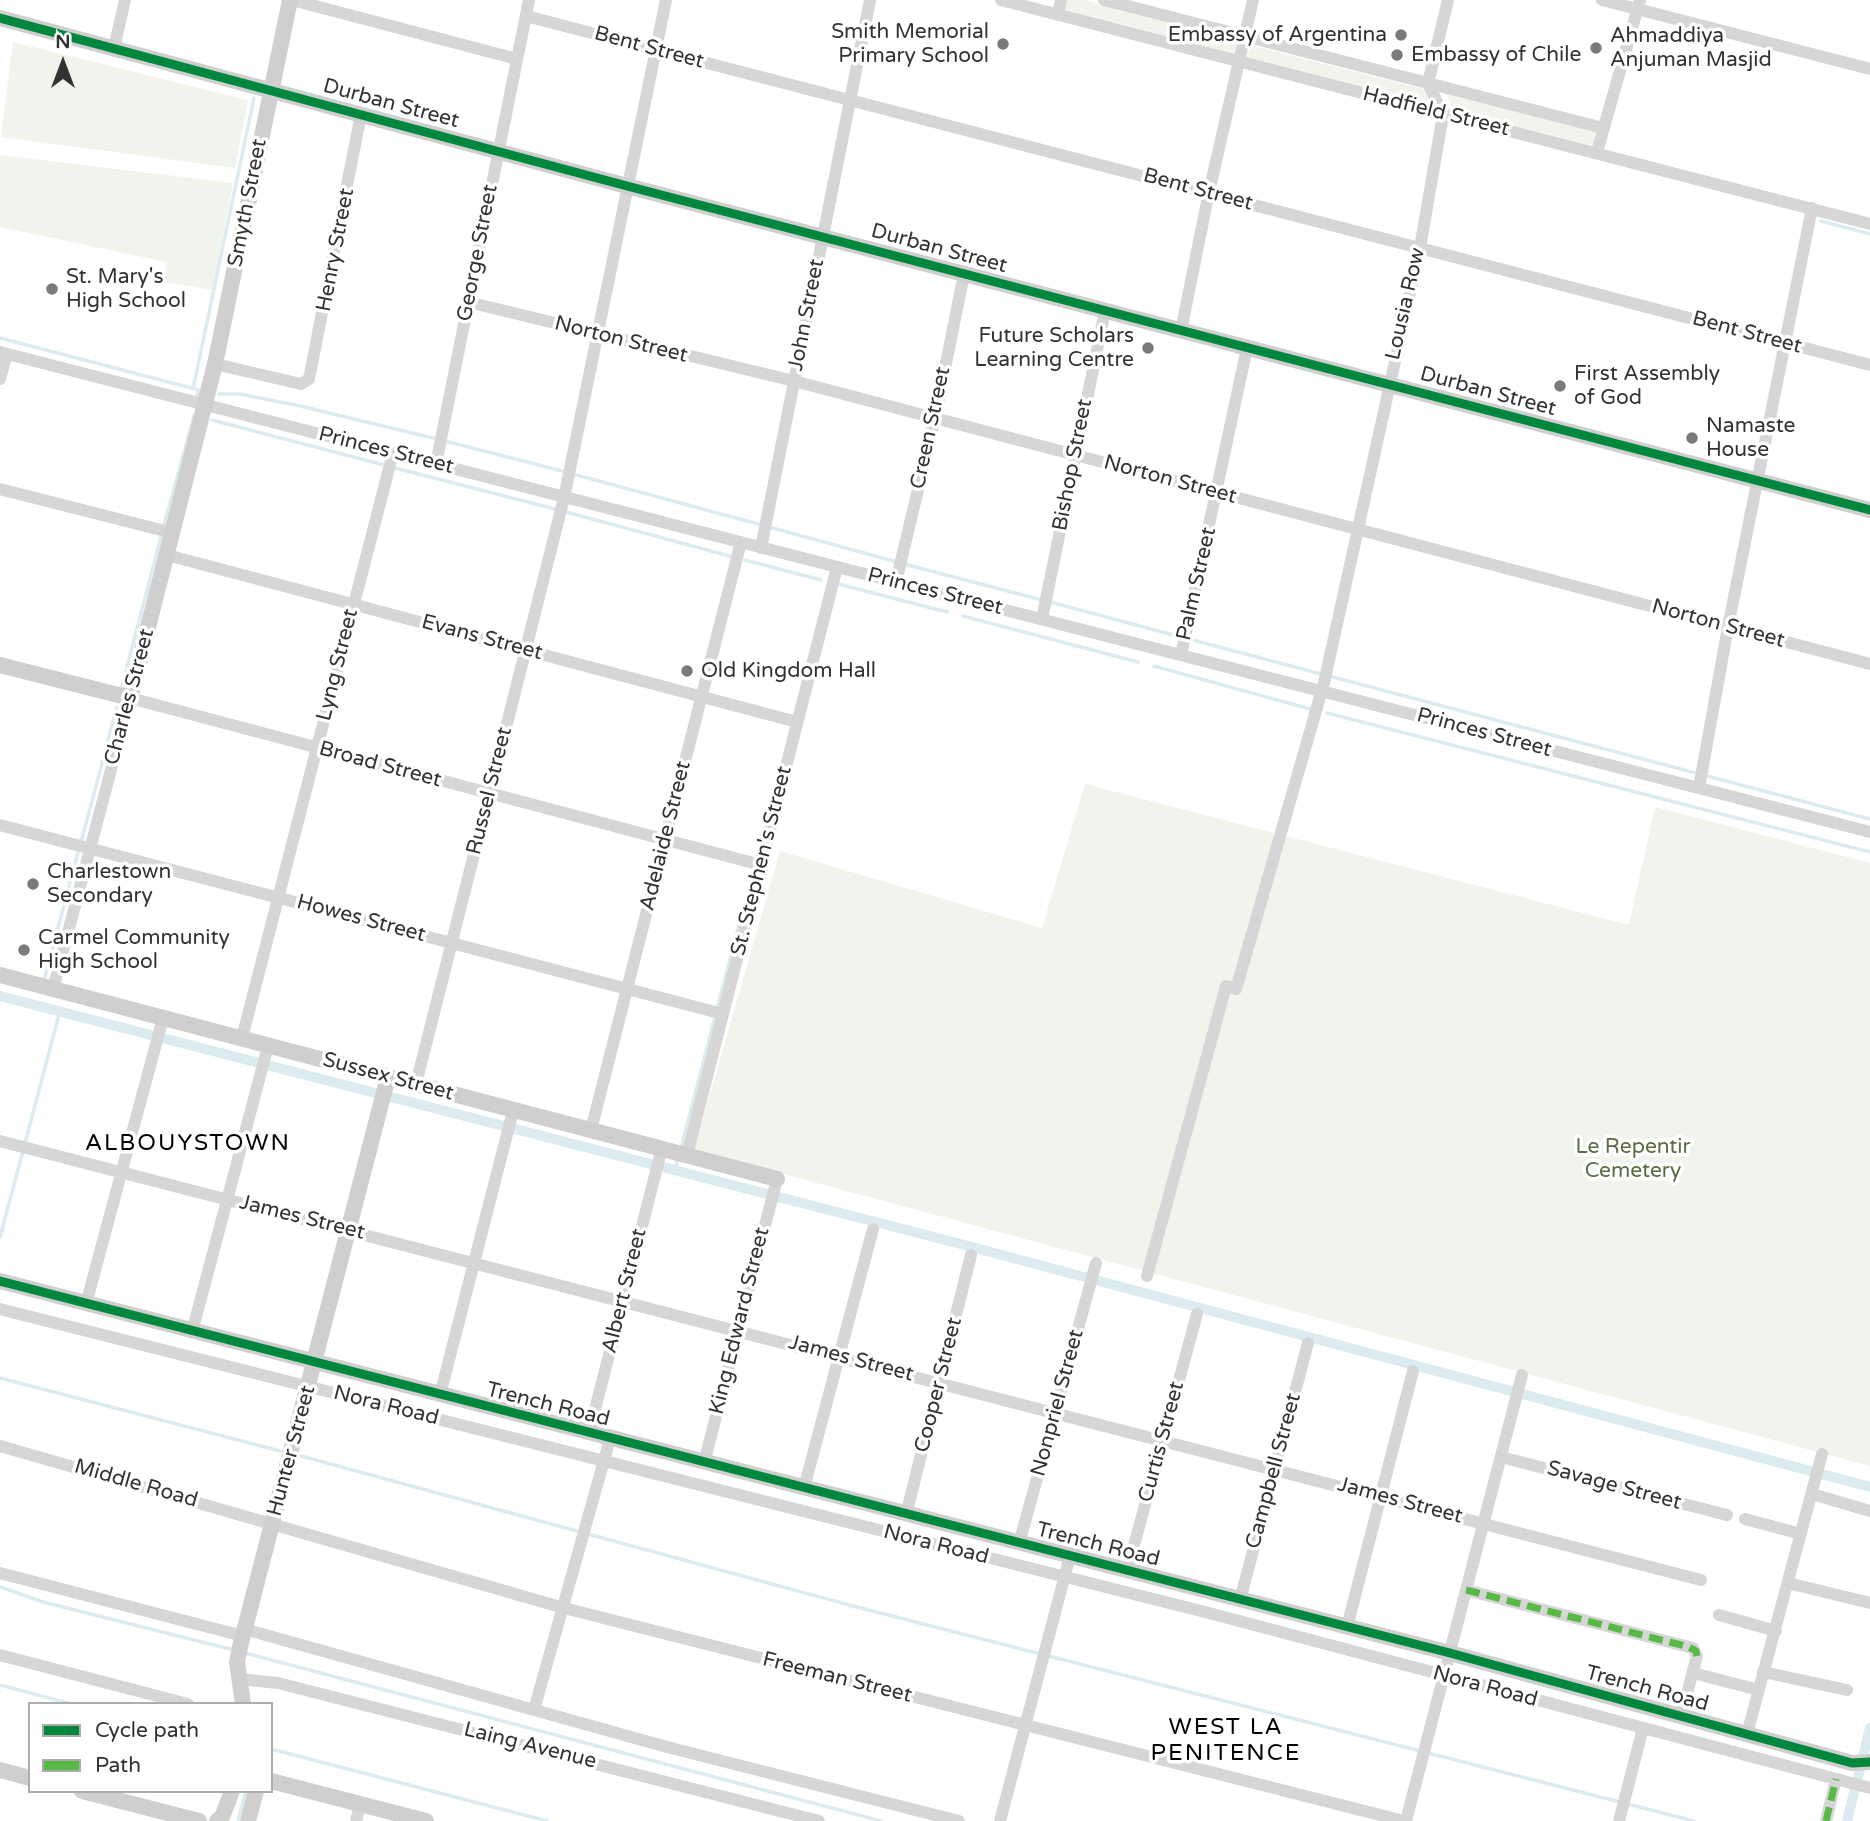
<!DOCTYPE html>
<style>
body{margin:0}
#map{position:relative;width:1870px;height:1821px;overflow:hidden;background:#fff;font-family:"Varela Round",sans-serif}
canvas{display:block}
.legend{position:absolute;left:28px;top:1702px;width:245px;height:91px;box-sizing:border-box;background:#fff;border:2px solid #adadad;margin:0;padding:9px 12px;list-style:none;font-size:21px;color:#323232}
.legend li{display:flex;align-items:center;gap:14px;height:35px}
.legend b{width:35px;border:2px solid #adadad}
.north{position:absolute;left:28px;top:28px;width:70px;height:70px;-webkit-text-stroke:5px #fff;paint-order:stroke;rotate:0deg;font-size:19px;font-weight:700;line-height:28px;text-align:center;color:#323232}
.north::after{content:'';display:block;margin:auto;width:24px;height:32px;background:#323232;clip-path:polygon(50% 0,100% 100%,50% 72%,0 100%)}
</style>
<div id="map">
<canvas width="1870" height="1821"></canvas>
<ul class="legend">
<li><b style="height:9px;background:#00873e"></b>Cycle path</li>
<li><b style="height:9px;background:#58b947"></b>Path</li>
</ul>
<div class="north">N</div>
</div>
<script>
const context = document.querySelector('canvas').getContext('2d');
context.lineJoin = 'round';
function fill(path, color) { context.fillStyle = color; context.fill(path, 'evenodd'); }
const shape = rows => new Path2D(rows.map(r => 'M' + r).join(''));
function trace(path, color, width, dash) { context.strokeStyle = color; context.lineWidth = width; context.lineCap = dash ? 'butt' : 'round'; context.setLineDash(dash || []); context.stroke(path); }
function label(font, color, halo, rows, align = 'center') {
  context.font = font + ' "Varela Round",sans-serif'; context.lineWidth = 7; context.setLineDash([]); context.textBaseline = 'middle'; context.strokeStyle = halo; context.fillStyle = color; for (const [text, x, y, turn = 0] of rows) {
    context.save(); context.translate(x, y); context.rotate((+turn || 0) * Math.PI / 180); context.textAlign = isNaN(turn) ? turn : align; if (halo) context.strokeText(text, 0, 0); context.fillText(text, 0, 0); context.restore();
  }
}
const green = shape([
 [1066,0,1085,0,1237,41,1233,56,1063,10],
 [13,42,248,100,235,168,1,137],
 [1250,45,1427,90,1431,106,1247,59],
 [1446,94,1596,131,1593,146,1454,111],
 [0,155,233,183,213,290,162,282,167,262,0,227],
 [1085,784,1629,925,1655,807,1870,863,1870,1466,694,1150,780,851,1042,928]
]);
const stream = shape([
 [1821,221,1870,234],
 [0,338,199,390,197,396],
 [193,389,254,98],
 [219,394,239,394,296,405,437,439],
 [212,420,384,465],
 [445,441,566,472],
 [395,468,555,509],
 [573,474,762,525],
 [566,512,733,557],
 [164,525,194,416],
 [769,527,897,562],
 [745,560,821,580],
 [904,564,1042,600],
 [838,584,947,612],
 [1050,602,1181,637],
 [963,616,1138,662],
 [1189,639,1870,819],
 [1154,666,1310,709],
 [121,690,162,533],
 [1327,713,1870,852],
 [81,842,117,707],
 [45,977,78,852],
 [717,1009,745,902],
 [25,1143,60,1011],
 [681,1148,715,1017],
 [675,1170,678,1159],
 [0,1237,23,1151],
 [0,1378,284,1452],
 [301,1456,853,1606,1694,1821],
 [0,1587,43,1602,234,1650],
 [245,1653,881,1821],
 [0,1685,72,1704],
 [271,1749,547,1821],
 [238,1821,246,1791]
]);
const canal = shape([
 [0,996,957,1243,1870,1487],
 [1847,1821,1870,1728]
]);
const street = shape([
 [292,0,517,59],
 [1001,0,1870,224],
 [1104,0,1603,128],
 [1602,0,1870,69],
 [1058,15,1061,0],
 [526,16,1870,365],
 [114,48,125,0],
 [1597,152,1640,0],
 [468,302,794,381,1870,664],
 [1181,331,1209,192,1253,0],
 [0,352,1870,832],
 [215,364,301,384,309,379,361,114],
 [0,379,7,354],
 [436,464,529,0],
 [0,489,173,533],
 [761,548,870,0],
 [167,555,797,722],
 [896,582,935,418,964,274],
 [1042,619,1105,311],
 [1181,655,1247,348],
 [1699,788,1728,627,1812,208],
 [0,825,723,1014],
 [53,989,130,698,761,865],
 [242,1038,393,453],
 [416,1084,564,498,666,0],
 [591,1130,741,542],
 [0,1141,1701,1580],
 [687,1155,837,567],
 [1147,1276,1226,986,1236,989,1324,683,1420,248,1443,115,1428,83,1448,0],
 [86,1304,163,1018],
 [0,1309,1209,1613,1870,1788],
 [192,1332,268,1046],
 [440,1395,513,1111],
 [589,1433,662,1148],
 [0,1446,564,1608,1404,1821],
 [1501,1457,1727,1515],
 [704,1463,777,1179],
 [804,1488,873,1229],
 [1812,1494,1870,1511],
 [906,1515,971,1255],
 [1745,1519,1801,1534],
 [1019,1544,1096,1263],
 [1127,1571,1197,1314],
 [0,1573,243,1636],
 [1788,1583,1870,1603],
 [1466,1590,1693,1648,1697,1656,1681,1716],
 [1240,1600,1308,1343],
 [1719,1615,1776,1631],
 [1347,1627,1413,1371],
 [244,1629,667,1747,959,1821],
 [0,1655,188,1704],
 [1763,1672,1847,1690],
 [1693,1673,1759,1690],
 [239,1679,278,1683,819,1821],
 [534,1710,610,1439],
 [1747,1734,1822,1454],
 [356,1821,360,1804],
 [1000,1821,1070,1556],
 [1406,1821,1522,1375],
 [1619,1821,1643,1728],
 [1826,1821,1836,1779]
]);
const secondary = shape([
 [0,18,627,186,1870,510],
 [0,665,130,698,215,364,290,0],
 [0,975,777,1179],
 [0,1281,1450,1653,1852,1763,1870,1762],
 [243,1704,237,1662,240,1647,388,1077],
 [0,1770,30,1778],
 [271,1781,426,1821],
 [82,1791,199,1821],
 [217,1821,222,1817,232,1791],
 [248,1821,256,1791]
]);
const quiet = shape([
 [1466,1590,1689,1647,1696,1651,1697,1656],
 [1826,1821,1836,1779]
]);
const cycleway = shape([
 [0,18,627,186,1870,510],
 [0,1281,1450,1653,1852,1763,1870,1762]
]);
const markers = [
 [1401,35,7,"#7a7a7a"],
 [1003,44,7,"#7a7a7a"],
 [1596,48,7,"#7a7a7a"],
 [1397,55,7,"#7a7a7a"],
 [52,289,7,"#7a7a7a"],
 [1148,348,7,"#7a7a7a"],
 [1560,386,7,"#7a7a7a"],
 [1692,438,7,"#7a7a7a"],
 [687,671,7,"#7a7a7a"],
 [33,884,7,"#7a7a7a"],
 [24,950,7,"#7a7a7a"]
];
const poiNames = [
 ["Smith Memorial",989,32,"right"],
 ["Primary School",989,56,"right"],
 ["Embassy of Argentina",1387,35,"right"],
 ["Ahmaddiya",1610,36],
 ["Anjuman Masjid",1610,60],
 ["Embassy of Chile",1411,55],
 ["St. Mary's",66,277],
 ["High School",66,301],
 ["Future Scholars",1134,336,"right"],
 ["Learning Centre",1134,360,"right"],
 ["First Assembly",1574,374],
 ["of God",1574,398],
 ["Namaste",1706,426],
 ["House",1706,450],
 ["Old Kingdom Hall",701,671],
 ["Charlestown",47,872],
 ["Secondary",47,896],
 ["Carmel Community",38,938],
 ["High School",38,962]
];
const streetNames = [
 ["Bent Street",649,48,15],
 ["Durban Street",391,104,15],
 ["Hadfield Street",1436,112,14],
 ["Bent Street",1198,190,15],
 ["Smyth Street",248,203,-79],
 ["Durban Street",939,249,15],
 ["Henry Street",336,250,-79],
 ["George Street",478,253,-79],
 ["Lousia Row",1406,304,-77],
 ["John Street",807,315,-79],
 ["Bent Street",1747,333,15],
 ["Norton Street",621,340,14],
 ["Durban Street",1488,392,15],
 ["Creen Street",931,428,-78],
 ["Princes Street",386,451,14],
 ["Bishop Street",1073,465,-79],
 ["Norton Street",1170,480,15],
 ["Palm Street",1197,584,-77],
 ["Princes Street",935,592,14],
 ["Norton Street",1718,624,15],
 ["Evans Street",482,638,15],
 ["Lyng Street",338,665,-76],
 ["Charles Street",130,697,-75],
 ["Princes Street",1484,733,15],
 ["Broad Street",380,765,15],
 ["Russel Street",490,791,-76],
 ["Adelaide Street",666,836,-76],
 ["St. Stephen's Street",762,861,-76],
 ["Howes Street",361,919,15],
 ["Sussex Street",388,1077,15],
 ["James Street",302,1218,14],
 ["Albert Street",625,1291,-76],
 ["King Edward Street",740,1321,-76],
 ["James Street",851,1359,15],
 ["Cooper Street",939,1385,-76],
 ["Nonpriel Street",1058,1403,-75],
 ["Trench Road",548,1405,14],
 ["Nora Road",386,1406,14],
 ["Curtis Street",1162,1442,-75],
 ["Hunter Street",292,1451,-75],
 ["Campbell Street",1274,1471,-75],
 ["Middle Road",136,1484,16],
 ["Savage Street",1614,1486,15],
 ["James Street",1400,1501,15],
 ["Nora Road",936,1545,14],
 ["Trench Road",1098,1545,14],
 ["Freeman Street",837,1678,14],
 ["Nora Road",1485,1687,15],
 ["Trench Road",1647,1689,15],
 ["Laing Avenue",530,1746,14]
];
const parkNames = [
 ["Le Repentir",1633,1147],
 ["Cemetery",1633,1171]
];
const neighbourhoodNames = [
 ["ALBOUYSTOWN",188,1144],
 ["WEST LA",1226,1728],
 ["PENITENCE",1226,1754]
];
fill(green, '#f1f4ed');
trace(stream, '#dbebf0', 3.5);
trace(canal, '#dbebf0', 10);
trace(street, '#d6d6d6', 12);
trace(secondary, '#cfcfcf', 16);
trace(quiet, '#58b947', 7, [14, 7]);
trace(cycleway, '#00873e', 9);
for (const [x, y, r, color] of markers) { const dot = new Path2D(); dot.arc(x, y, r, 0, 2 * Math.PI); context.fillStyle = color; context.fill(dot); trace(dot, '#fff', 2.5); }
label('21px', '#323232', '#fff', poiNames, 'left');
label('21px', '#323232', '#fff', streetNames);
label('21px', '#5a6c40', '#fff', parkNames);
context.letterSpacing = '2px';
label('23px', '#000', '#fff', neighbourhoodNames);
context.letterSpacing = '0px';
</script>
